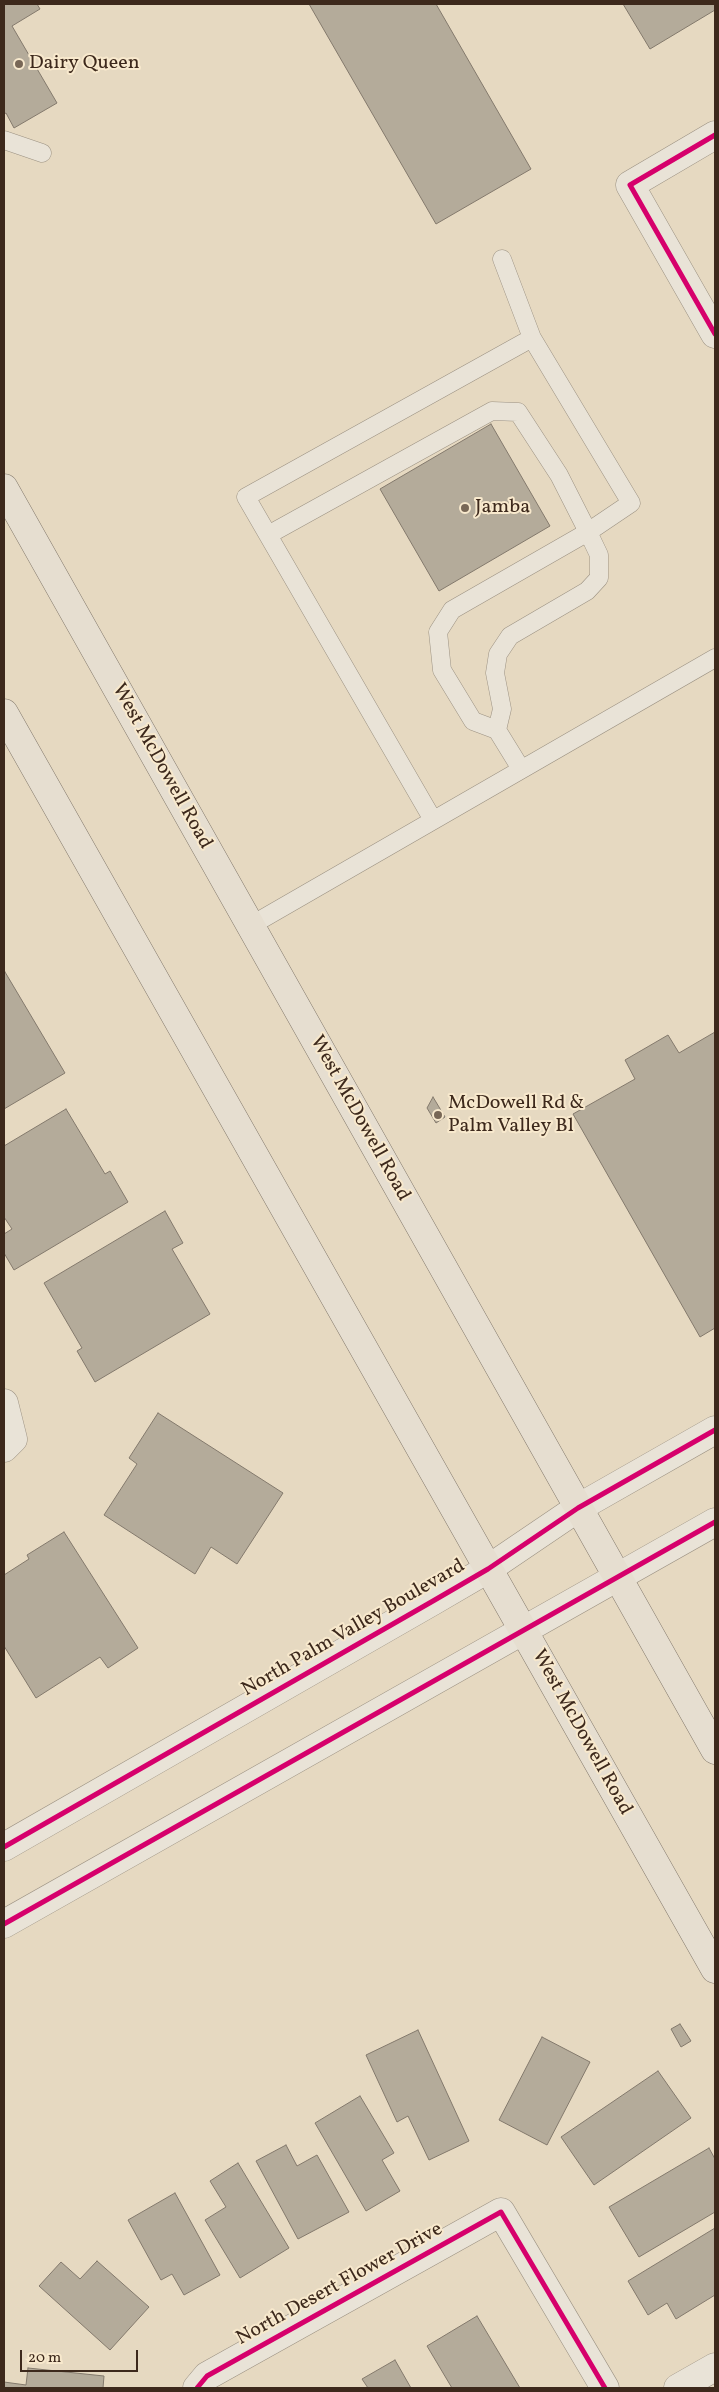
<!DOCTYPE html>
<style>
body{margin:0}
#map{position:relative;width:719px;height:2392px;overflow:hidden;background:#e6d9c1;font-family:Vollkorn,serif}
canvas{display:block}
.frame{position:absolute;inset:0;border:5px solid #3d291c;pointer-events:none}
.scale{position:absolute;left:20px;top:2350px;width:118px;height:22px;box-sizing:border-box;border:2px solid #3d291c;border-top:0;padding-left:6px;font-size:15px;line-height:18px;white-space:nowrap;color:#3d291c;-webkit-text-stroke:4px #f8e9cd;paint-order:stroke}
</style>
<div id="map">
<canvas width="719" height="2392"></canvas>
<div class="frame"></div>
<div class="scale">20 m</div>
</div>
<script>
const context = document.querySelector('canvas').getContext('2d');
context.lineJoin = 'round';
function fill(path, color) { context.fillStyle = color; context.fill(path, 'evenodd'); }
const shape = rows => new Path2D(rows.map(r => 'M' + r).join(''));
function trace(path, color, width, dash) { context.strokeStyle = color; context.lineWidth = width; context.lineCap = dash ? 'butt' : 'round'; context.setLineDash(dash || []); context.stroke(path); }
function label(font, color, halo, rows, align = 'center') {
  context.font = font + ' Vollkorn,serif'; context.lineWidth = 4; context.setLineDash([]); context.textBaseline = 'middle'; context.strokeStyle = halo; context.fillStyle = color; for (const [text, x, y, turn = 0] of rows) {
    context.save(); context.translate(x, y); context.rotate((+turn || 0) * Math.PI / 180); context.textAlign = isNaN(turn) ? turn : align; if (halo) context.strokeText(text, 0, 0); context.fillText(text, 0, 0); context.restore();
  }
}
const building = shape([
 [4,4,37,4,40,9,12,26,57,103,14,128,6,113,4,114,4,4],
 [309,4,436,4,531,169,436,224,309,4],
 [623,4,715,4,715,10,650,49,623,4],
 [491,424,550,526,439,591,380,489,491,424],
 [5,972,65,1073,4,1109,4,973,5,972],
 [715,1032,715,1328,700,1337,573,1114,635,1079,625,1060,668,1035,679,1053,715,1032],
 [433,1097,445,1117,436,1123,427,1108,433,1097],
 [66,1109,105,1174,110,1171,128,1202,14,1270,4,1253,4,1234,12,1229,4,1217,4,1146,66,1109],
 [165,1211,183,1243,172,1249,210,1314,95,1382,77,1351,82,1348,44,1283,165,1211],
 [158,1413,283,1493,237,1564,211,1547,195,1574,104,1515,137,1464,129,1458,158,1413],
 [64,1532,138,1648,108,1668,100,1657,36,1698,4,1646,4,1575,29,1559,27,1555,64,1532],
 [680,2024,691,2041,681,2047,671,2029,680,2024],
 [418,2030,469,2141,429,2160,408,2116,397,2122,366,2055,418,2030],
 [542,2037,590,2062,547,2145,499,2120,542,2037],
 [658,2071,691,2118,594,2185,561,2137,658,2071],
 [360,2096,394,2153,382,2160,400,2191,366,2211,315,2123,360,2096],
 [286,2145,297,2166,317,2155,349,2212,298,2239,256,2161,286,2145],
 [709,2148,715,2159,715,2212,639,2257,609,2207,709,2148],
 [238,2163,289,2248,240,2278,205,2220,226,2207,210,2181,238,2163],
 [175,2193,220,2275,184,2295,172,2274,161,2280,128,2220,175,2193],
 [715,2228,715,2295,676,2319,667,2303,648,2315,628,2281,715,2228],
 [97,2261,149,2307,110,2350,39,2286,61,2262,80,2279,97,2261],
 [477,2316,520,2388,452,2388,427,2346,477,2316],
 [395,2360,411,2388,368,2388,362,2379,395,2360],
 [28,2368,104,2376,103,2388,4,2388,4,2382,26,2385,28,2368]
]);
const service = shape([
 [4,140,42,153],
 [502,259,532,338],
 [268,535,492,411,518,412,559,475,588,532,599,555,599,578,587,591,510,636,498,654,495,673,502,709,497,730],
 [433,820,246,497,532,338,631,503,588,532,452,610,438,632,442,670,473,721,497,730,521,769],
 [250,926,715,658]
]);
const minor = shape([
 [4,1403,13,1439,4,1448],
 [197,2388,207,2376,501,2212,605,2388],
 [678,2388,715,2367]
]);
const tertiary = shape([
 [715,135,630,185,715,334],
 [4,1847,433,1601,488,1569,578,1508,715,1430],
 [4,1924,715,1522]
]);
const primary = shape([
 [4,488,715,1750],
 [4,713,715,1969]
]);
const cycleway = shape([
 [715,135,630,185,715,334],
 [4,1847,433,1601,488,1569,578,1508,715,1430],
 [4,1924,715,1522],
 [197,2388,207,2376,501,2212,605,2388]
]);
const markers = [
 [19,64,5,"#786756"],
 [465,508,5,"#786756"],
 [438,1115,5,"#786756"]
];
const poiNames = [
 ["Dairy Queen",29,64],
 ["Jamba",475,508],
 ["McDowell Rd &",448,1104],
 ["Palm Valley Bl",448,1127]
];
const streetNames = [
 ["West McDowell Road",161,767,61],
 ["West McDowell Road",359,1119,61],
 ["North Palm Valley Boulevard",354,1629,-30],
 ["West McDowell Road",581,1733,61],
 ["North Desert Flower Drive",340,2285,-29]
];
fill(building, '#b4ab9a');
trace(building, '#83796c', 1);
trace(service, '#9b9182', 19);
trace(minor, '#9b9182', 29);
trace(tertiary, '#9b9182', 29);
trace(primary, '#83796c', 29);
trace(service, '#e9e3d7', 18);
trace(minor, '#e9e3d7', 28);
trace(tertiary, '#e9e3d7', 28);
trace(primary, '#e6ded0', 28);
trace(cycleway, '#d6006c', 5);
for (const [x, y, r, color] of markers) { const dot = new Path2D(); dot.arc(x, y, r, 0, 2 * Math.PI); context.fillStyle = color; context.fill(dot); trace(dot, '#f8e9cd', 2); }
label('20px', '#3d291c', '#f8e9cd', poiNames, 'left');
label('20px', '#3d291c', '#f8e9cd', streetNames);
</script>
